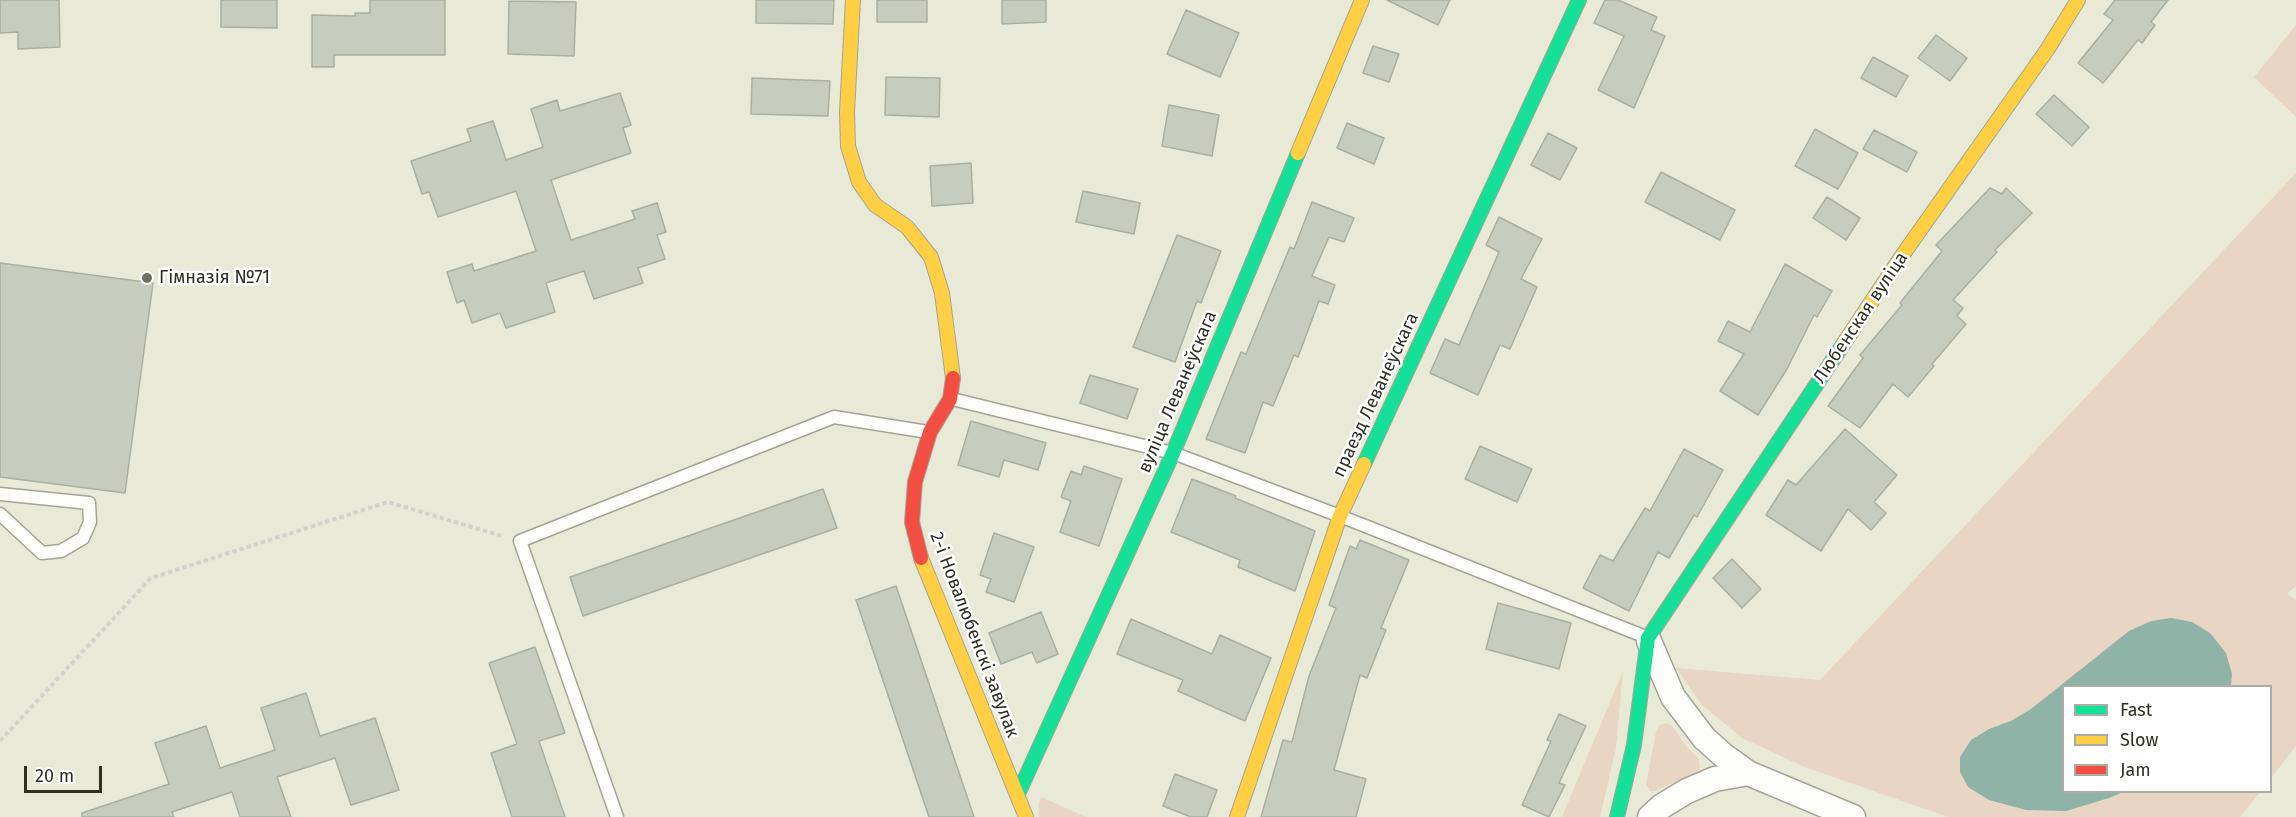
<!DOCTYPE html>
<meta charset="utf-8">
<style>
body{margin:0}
#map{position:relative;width:2296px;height:817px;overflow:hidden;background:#e8ead7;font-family:"Fira Sans",sans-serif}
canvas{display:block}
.legend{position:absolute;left:2062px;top:685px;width:210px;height:108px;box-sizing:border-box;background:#fff;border:2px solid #abaca6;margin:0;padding:8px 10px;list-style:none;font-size:18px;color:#2d2f21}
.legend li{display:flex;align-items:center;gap:12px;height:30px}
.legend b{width:30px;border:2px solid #abaca6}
.scale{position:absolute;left:24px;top:766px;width:78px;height:27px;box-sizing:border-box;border:3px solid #2d2f21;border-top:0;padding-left:8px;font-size:18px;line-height:21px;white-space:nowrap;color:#2d2f21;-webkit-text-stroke:4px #fff;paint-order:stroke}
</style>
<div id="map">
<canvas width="2296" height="817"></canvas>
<ul class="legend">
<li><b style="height:8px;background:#16e098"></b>Fast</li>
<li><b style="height:8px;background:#ffcf43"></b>Slow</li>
<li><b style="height:8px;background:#f24e42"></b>Jam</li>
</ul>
<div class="scale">20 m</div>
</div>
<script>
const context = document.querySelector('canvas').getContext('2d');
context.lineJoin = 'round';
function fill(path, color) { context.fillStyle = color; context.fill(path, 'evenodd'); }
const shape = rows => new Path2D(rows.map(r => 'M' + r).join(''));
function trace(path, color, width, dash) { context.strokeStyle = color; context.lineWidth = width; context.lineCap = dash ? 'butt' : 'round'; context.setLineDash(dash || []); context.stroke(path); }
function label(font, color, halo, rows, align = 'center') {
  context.font = font + ' "Fira Sans",sans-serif'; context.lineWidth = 5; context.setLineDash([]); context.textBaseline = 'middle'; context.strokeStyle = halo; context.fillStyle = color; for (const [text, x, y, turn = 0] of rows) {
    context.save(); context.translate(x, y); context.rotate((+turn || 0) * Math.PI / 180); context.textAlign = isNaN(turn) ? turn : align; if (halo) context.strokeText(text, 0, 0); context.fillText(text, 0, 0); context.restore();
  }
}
const green = shape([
 [2296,25,2296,117,2254,77],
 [2296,173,2296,586,2287,594,2296,600,2296,746,2271,778,2270,686,2064,686,2064,792,2260,792,2240,817,1948,817,1802,766,1742,738,1702,705,1676,668,1820,680],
 [1623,671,1616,748,1600,817,1562,817],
 [1666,723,1672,726,1688,748,1699,759,1700,769,1693,774,1655,791,1650,791,1646,784,1656,732,1660,725],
 [1041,797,1086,817,1039,817,1039,803]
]);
const water = shape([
 [2171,618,2192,622,2210,633,2226,653,2232,674,2231,686,2064,686,2064,792,2123,792,2109,798,2066,811,2026,810,1989,800,1968,787,1960,772,1960,757,1971,740,1989,729,2011,721,2031,709,2129,631,2151,621]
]);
const building = shape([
 [0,0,59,0,60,47,18,49,18,32,0,33,0,0],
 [221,0,277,0,277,28,221,27,221,0],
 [370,0,445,0,445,55,334,55,334,67,312,67,312,15,355,16,355,13,370,13,370,0],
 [756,0,834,0,833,24,756,23,756,0],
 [877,0,927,0,927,22,877,22,877,0],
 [1002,0,1046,0,1046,22,1002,24,1002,0],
 [1387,0,1450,0,1438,25,1387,0],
 [1605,0,1618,0,1657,17,1651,30,1665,36,1634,108,1598,90,1624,36,1594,23,1605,0],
 [2115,0,2168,0,2151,22,2155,25,2142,43,2138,40,2103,83,2078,63,2113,20,2104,14,2115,0],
 [509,1,576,2,574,56,508,54,509,1],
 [1186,10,1239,33,1220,77,1167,54,1186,10],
 [1936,35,1967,58,1950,81,1918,58,1936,35],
 [1373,46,1399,54,1389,82,1363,73,1373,46],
 [1873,57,1908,76,1896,97,1861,78,1873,57],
 [886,77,940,78,939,117,885,115,886,77],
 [752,78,830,81,828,116,751,114,752,78],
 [620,93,631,125,623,128,631,153,551,180,571,240,635,219,632,211,657,203,666,232,657,235,665,259,638,268,643,283,594,299,584,271,546,283,555,312,506,328,500,313,472,323,464,300,457,303,447,272,472,264,474,271,536,251,516,191,438,217,429,192,422,194,411,161,471,141,467,129,493,121,506,160,543,147,531,109,557,100,560,111,620,93],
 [2054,95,2089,127,2072,146,2036,114,2054,95],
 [1169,105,1219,115,1212,156,1162,146,1169,105],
 [1347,123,1384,138,1374,164,1337,148,1347,123],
 [1815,129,1858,153,1838,189,1795,166,1815,129],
 [1874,130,1917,152,1907,172,1863,149,1874,130],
 [1548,133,1577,148,1560,180,1531,165,1548,133],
 [971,163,973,203,932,206,930,166,971,163],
 [1661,172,1735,210,1720,240,1645,202,1661,172],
 [1990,188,2002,194,2006,188,2032,213,1995,250,1997,252,1953,300,1963,308,1957,316,1966,324,1932,364,1934,366,1908,397,1893,384,1860,428,1828,406,1863,358,1860,355,1902,305,1900,303,1942,251,1936,245,1990,188],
 [1083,191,1140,203,1134,234,1076,222,1083,191],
 [1827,197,1860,218,1846,240,1813,218,1827,197],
 [1312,202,1354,218,1344,242,1329,237,1312,276,1335,285,1328,304,1319,301,1298,357,1294,355,1273,406,1263,402,1245,453,1206,439,1241,352,1246,354,1290,247,1294,249,1312,202],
 [1499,217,1542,239,1521,279,1537,287,1510,349,1500,345,1478,395,1430,373,1445,339,1459,345,1499,252,1486,245,1499,217],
 [1177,235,1221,251,1201,303,1197,301,1175,362,1133,347,1177,235],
 [0,263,153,283,125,493,0,477,0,263],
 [1785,264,1832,291,1817,317,1814,315,1787,369,1758,415,1720,391,1744,354,1718,341,1728,321,1750,332,1785,264],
 [1090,375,1138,389,1127,419,1080,403,1090,375],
 [971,421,1046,443,1038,470,1004,460,999,477,958,465,971,421],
 [1845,429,1897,475,1874,502,1886,513,1871,530,1848,509,1821,551,1766,515,1788,480,1796,485,1845,429],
 [1480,446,1532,469,1517,502,1465,479,1480,446],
 [1684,449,1723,470,1697,517,1694,515,1669,558,1658,552,1629,611,1583,588,1600,555,1613,561,1645,508,1650,511,1684,449],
 [1084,466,1122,479,1099,546,1060,532,1071,501,1061,497,1071,471,1081,475,1084,466],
 [1192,479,1236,496,1235,498,1315,531,1295,591,1238,567,1240,560,1171,532,1192,479],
 [823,489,837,528,583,616,570,577,823,489],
 [994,533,1034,547,1014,602,986,592,991,579,980,575,994,533],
 [1360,540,1409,560,1381,628,1386,630,1367,678,1360,675,1334,770,1366,779,1356,817,1261,817,1283,740,1292,742,1309,676,1336,608,1329,605,1350,546,1356,549,1360,540],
 [1732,559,1761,589,1742,608,1713,578,1732,559],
 [896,586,974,817,929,817,856,600,896,586],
 [1498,603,1571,623,1559,669,1486,649,1498,603],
 [1041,612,1058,654,1037,663,1032,652,1001,664,989,633,1041,612],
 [1131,619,1212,654,1220,635,1271,658,1245,721,1178,691,1183,680,1117,654,1131,619],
 [535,647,565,733,539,741,565,817,512,817,491,753,517,744,489,663,535,647],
 [306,693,320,736,375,718,399,790,351,805,335,758,277,777,291,817,240,817,232,792,172,812,174,817,82,817,82,813,169,784,155,743,206,726,220,768,275,750,261,708,306,693],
 [1559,714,1586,726,1559,783,1565,785,1549,817,1522,805,1551,741,1547,740,1559,714],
 [1175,774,1217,790,1207,817,1191,817,1163,806,1175,774]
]);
const path = shape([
 [0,741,151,578,388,502,502,536]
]);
const lane = shape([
 [952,399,1173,453,1340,516,1646,637],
 [0,494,89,503,90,522,83,538,61,551,42,553,0,514],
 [617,817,520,541,834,417,928,432]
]);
const street = shape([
 [1649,641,1673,697,1704,738,1723,755,1748,773,1853,817],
 [1650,817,1662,806,1687,791,1715,779,1748,773]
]);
const fast = shape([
 [1364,464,1579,0],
 [1018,794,1173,453,1298,153],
 [1617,817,1634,745,1648,638,1844,343]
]);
const slow = shape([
 [853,0,847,112,848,146,859,182,875,205,907,227,931,257,942,293,953,378],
 [1298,153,1362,0],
 [1844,343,1904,253,2047,50,2078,0],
 [921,558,1026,817],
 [1237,817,1340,516,1364,464]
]);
const jam = shape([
 [921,558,912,522,915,482,930,432,950,399,953,378]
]);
const markers = [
 [147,278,6,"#6e7061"]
];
const poiNames = [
 ["Гімназія №71",159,278]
];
const streetNames = [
 ["Любенская вуліца",1861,318,-56],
 ["вуліца Леванеўскага",1178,392,-67],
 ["праезд Леванеўскага",1376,395,-65],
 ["2-і Новалюбенскі завулак",974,635,69]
];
fill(green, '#e9d5c3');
fill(water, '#8fb3a7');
fill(building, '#c6cdbf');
trace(building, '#a9b0a2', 1.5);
trace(lane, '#a3a496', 15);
trace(street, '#a3a496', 27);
trace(fast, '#a3a496', 16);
trace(slow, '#a3a496', 16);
trace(jam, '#a3a496', 16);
trace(path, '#d2d2cd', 4, [4.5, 3]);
trace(lane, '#fcfcf9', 12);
trace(street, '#fcfcf9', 24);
trace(fast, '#16e098', 14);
trace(slow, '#ffcf43', 14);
trace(jam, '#f24e42', 14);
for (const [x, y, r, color] of markers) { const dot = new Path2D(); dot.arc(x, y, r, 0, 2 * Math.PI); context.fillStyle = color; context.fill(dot); trace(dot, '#fff', 2); }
label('18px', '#2d2f21', '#fff', poiNames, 'left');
label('18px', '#2d2f21', '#fff', streetNames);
</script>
